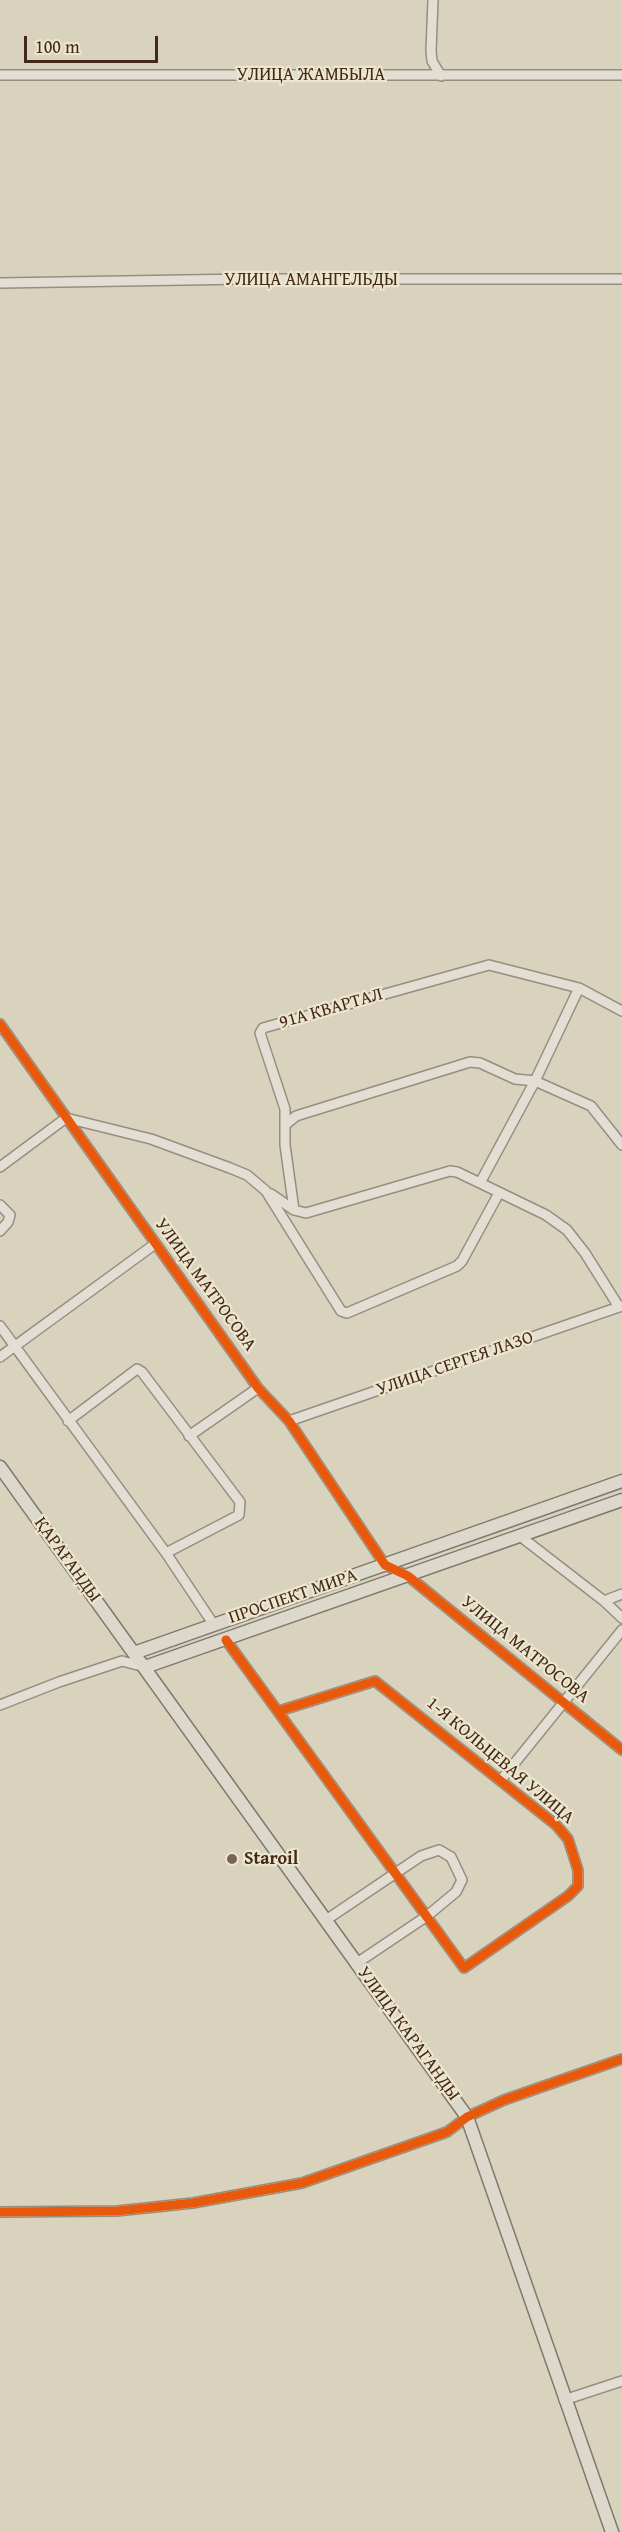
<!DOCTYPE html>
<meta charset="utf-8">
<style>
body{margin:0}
#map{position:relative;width:622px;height:2532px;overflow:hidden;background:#d9d3be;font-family:"Gentium Book Plus",serif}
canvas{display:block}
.scale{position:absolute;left:24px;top:36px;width:134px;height:27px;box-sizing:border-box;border:3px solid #44291b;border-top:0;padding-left:8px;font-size:18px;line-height:21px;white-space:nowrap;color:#44291b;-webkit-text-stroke:4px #ede6ce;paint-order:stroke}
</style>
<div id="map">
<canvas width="622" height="2532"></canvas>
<div class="scale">100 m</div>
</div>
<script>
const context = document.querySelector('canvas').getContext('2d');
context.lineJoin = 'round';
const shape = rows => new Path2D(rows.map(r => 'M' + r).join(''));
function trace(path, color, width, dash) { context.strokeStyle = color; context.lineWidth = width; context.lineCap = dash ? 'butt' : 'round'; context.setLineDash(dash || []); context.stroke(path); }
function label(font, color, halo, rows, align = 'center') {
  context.font = font + ' "Gentium Book Plus",serif'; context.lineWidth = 4.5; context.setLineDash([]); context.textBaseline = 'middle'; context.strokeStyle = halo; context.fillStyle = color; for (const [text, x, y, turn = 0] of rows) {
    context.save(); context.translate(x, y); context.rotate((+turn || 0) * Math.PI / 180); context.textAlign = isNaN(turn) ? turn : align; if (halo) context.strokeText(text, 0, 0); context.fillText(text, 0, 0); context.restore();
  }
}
const minor = shape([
 [433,0,431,51,432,61,441,76],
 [0,75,622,75],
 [0,283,246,279,622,279],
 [579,988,535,1081,480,1183,546,1215,567,1230,585,1253,619,1307],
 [0,1024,258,1388,289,1421,385,1565,408,1576,622,1750],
 [285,1125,296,1116,470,1062,480,1063,515,1079,535,1081,591,1106,622,1145],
 [0,1167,66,1118,151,1139,230,1168,247,1175,266,1191,341,1311,347,1313,457,1266,462,1261,499,1193],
 [271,1194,294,1210,306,1213,450,1171,457,1172,480,1183],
 [0,1205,10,1215,8,1222,0,1231],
 [294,1210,285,1145,285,1109,260,1033,263,1028,489,965,579,988,622,1011],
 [0,1326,166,1553,214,1625],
 [0,1357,155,1244],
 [68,1421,137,1369,142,1372,240,1502,239,1515,166,1553],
 [289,1421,622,1306],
 [189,1436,258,1388],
 [520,1536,604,1601,622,1618],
 [604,1601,622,1594],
 [226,1640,464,1968,568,1896,578,1886,578,1870,568,1839,556,1825,375,1681,279,1711],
 [0,1705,59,1682,122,1661,145,1667],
 [501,1780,622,1630],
 [326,1920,421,1856,439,1850,451,1857,462,1880,456,1892,427,1916,357,1963],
 [0,2212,117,2211,193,2203,302,2183,447,2132,467,2117,504,2100,622,2059],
 [564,2400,622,2381]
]);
const major = shape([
 [0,1467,467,2117,612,2532],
 [134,1653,622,1481],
 [145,1667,622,1500]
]);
const cycleway = shape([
 [0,1024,258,1388,289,1421,385,1565,408,1576,622,1750],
 [226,1640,464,1968,568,1896,578,1886,578,1870,568,1839,556,1825,375,1681,279,1711],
 [0,2212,117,2211,193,2203,302,2183,447,2132,467,2117,504,2100,622,2059]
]);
const markers = [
 [232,1859,6,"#786454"]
];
const streetNames = [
 ["УЛИЦА ЖАМБЫЛА",311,75],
 ["УЛИЦА АМАНГЕЛЬДЫ",311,280],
 ["91А КВАРТАЛ",331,1009,-16],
 ["УЛИЦА МАТРОСОВА",205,1285,54],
 ["УЛИЦА СЕРГЕЯ ЛАЗО",455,1364,-19],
 ["ҚАРАҒАНДЫ",67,1560,54],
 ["ПРОСПЕКТ МИРА",293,1597,-19],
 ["УЛИЦА МАТРОСОВА",525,1650,39],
 ["1-Я КОЛЬЦЕВАЯ УЛИЦА",500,1761,40],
 ["УЛИЦА КАРАГАНДЫ",408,2034,54]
];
const poiNames = [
 ["Staroil",244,1859]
];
trace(minor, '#958e81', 12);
trace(major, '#80786c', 15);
trace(minor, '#e2ded4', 9);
trace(major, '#dcd9cc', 12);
trace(cycleway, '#e8590c', 9);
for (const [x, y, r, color] of markers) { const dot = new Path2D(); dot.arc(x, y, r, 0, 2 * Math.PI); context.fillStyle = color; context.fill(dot); trace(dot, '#ede6ce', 2); }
label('18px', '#44291b', '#ede6ce', streetNames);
label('bold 18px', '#44291b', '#ede6ce', poiNames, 'left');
</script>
